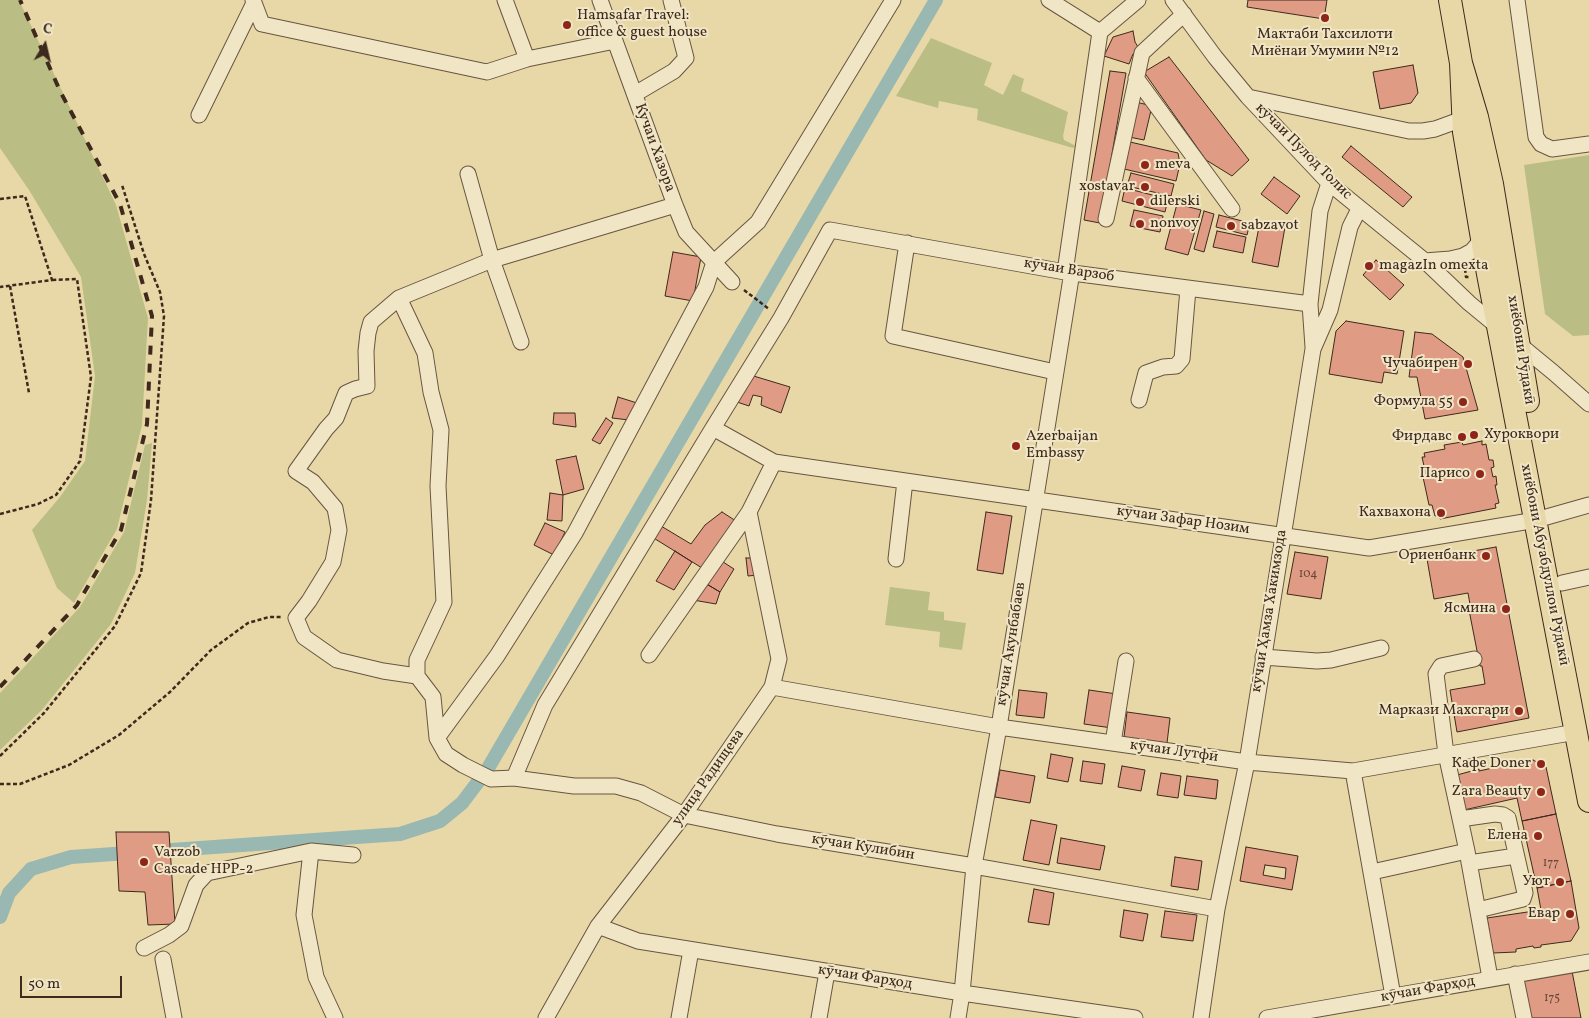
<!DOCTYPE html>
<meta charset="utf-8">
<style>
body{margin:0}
#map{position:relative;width:1589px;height:1018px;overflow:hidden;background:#e8d8a7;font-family:Vollkorn,serif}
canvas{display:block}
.north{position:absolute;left:20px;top:20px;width:50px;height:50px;-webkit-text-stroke:4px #f0e6c6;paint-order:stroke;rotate:9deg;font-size:14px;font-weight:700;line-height:20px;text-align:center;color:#3e291d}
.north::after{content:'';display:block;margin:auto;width:18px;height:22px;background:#3e291d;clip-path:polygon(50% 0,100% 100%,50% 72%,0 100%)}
.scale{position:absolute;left:20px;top:976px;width:102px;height:22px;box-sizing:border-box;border:2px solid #3e291d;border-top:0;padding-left:6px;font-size:15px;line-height:18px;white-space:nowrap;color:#3e291d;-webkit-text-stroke:4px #f0e6c6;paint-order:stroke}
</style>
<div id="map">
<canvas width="1589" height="1018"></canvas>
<div class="north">С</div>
<div class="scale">50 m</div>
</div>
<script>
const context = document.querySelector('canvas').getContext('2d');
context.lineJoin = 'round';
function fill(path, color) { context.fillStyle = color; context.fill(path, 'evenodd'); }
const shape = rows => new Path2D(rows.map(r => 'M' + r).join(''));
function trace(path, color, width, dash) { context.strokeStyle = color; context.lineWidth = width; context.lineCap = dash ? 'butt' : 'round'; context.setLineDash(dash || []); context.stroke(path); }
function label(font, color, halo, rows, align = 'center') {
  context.font = font + ' Vollkorn,serif'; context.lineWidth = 4; context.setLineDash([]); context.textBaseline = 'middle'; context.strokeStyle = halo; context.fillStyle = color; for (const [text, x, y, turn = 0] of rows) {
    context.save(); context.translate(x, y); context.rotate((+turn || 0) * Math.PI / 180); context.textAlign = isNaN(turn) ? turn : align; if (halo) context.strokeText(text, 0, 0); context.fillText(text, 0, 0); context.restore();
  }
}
const green = shape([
 [0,0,19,0,116,205,148,318,142,425,117,529,74,603,57,588,32,530,60,497,85,461,95,376,81,277,29,190,0,148],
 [931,38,992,63,984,85,1003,95,1013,74,1024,79,1021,91,1068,112,1063,136,1064,140,1076,146,1073,148,977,120,978,109,939,101,938,108,896,96],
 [1589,155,1589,335,1573,336,1545,314,1524,165],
 [152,443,147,500,135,573,111,624,42,710,0,750,0,693,80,607,124,532,145,445],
 [890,587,930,592,928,610,944,612,944,620,966,623,962,650,939,647,940,632,885,625]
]);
const canal = shape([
 [0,917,9,893,31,869,71,857,400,834,440,821,462,803,487,770,936,0]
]);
const building = shape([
 [1248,0,1327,0,1324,19,1247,7,1248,0],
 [1133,31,1135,42,1140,50,1133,54,1129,64,1104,56,1113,37,1133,31],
 [1169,57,1249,160,1232,176,1206,160,1144,72,1169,57],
 [1413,65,1418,93,1411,103,1380,109,1373,72,1413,65],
 [1110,71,1126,73,1100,223,1084,220,1110,71],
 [1136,102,1152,106,1144,140,1129,137,1136,102],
 [1130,142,1178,153,1180,164,1176,181,1124,169,1130,142],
 [1351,146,1412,197,1403,207,1342,157,1351,146],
 [1131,173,1174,184,1171,196,1127,186,1131,173],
 [1274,177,1300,196,1287,214,1261,194,1274,177],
 [1125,188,1168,199,1165,212,1122,201,1125,188],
 [1177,204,1201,210,1188,255,1165,249,1177,204],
 [1134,210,1163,216,1160,232,1130,226,1134,210],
 [1204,211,1214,214,1204,252,1194,249,1204,211],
 [1219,215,1250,223,1247,235,1216,227,1219,215],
 [1260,222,1285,227,1278,267,1252,262,1260,222],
 [1217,231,1246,237,1243,253,1213,247,1217,231],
 [673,252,701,257,693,301,665,296,673,252],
 [1376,260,1404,285,1390,300,1363,275,1376,260],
 [1346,321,1404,331,1397,374,1384,372,1382,383,1329,374,1336,331,1346,321],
 [1415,332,1432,334,1463,357,1478,410,1425,419,1417,377,1409,377,1415,332],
 [747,374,790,387,781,413,761,405,762,397,753,395,749,406,734,401,747,374],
 [618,397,637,403,629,420,612,418,618,397],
 [554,413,575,413,576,427,553,424,554,413],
 [606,418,613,423,600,444,592,440,606,418],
 [1482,441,1482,445,1486,444,1489,460,1493,460,1494,467,1491,468,1493,477,1496,476,1497,485,1495,485,1499,503,1495,504,1496,508,1440,519,1439,515,1435,516,1432,505,1429,505,1423,477,1426,475,1422,457,1425,457,1424,453,1445,449,1444,445,1462,442,1463,445,1482,441],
 [576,456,584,489,563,495,556,460,576,456],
 [550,493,563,495,562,521,547,520,550,493],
 [722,512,736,521,702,568,652,537,661,526,691,544,705,525,722,512],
 [986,512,1012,516,1003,574,977,570,986,512],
 [545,523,565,532,554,555,534,545,545,523],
 [1496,547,1529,718,1457,732,1450,690,1485,684,1482,666,1480,666,1469,610,1471,610,1468,593,1434,599,1427,559,1496,547],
 [675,551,692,562,674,590,656,581,675,551],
 [1295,552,1328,557,1321,599,1287,594,1295,552],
 [746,558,755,558,758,575,748,576,746,558],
 [720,560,734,569,720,592,705,583,720,560],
 [705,583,720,592,716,604,693,600,705,583],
 [1019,690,1047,693,1044,718,1016,715,1019,690],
 [1089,690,1117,694,1112,728,1084,724,1089,690],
 [1127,712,1170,718,1167,743,1124,737,1127,712],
 [1051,754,1073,758,1068,782,1047,778,1051,754],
 [1533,760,1546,767,1556,814,1522,821,1517,798,1464,810,1457,775,1479,769,1479,771,1497,767,1496,766,1504,764,1504,766,1533,760],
 [1083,761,1105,764,1102,784,1080,781,1083,761],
 [1122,766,1145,770,1141,791,1118,787,1122,766],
 [1000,770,1035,776,1030,803,995,797,1000,770],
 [1161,773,1181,776,1178,798,1157,795,1161,773],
 [1187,776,1218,780,1216,799,1184,795,1187,776],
 [1556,814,1571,881,1537,888,1522,821,1556,814],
 [1031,820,1057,825,1049,865,1023,860,1031,820],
 [116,832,169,832,175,924,148,925,145,892,119,891,116,832],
 [1061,838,1105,846,1100,870,1057,863,1061,838],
 [1246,847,1298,856,1292,890,1240,881,1246,847],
 [1265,865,1286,868,1285,879,1263,875,1265,865],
 [1175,857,1202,861,1198,890,1171,886,1175,857],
 [1571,881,1579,928,1571,941,1541,945,1541,947,1534,948,1533,946,1516,949,1516,952,1493,953,1491,940,1488,940,1486,930,1489,930,1487,918,1541,910,1537,888,1571,881],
 [1034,889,1054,893,1049,925,1028,922,1034,889],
 [1124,910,1148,914,1143,941,1120,937,1124,910],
 [1165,911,1197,915,1193,941,1161,937,1165,911],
 [1572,971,1581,1018,1530,1018,1523,981,1572,971]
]);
const path = shape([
 [0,199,25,196,52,280,0,287],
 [1465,269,1466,277,1470,277],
 [10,286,29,393],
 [744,290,769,309],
 [0,514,38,504,56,495,80,461,91,377,77,279,52,280],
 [0,756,44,713,115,626,141,573,151,500,164,316,160,292,144,254,122,185],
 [0,784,20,784,69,765,119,735,170,692,211,650,248,623,269,617,283,617]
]);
const minor = shape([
 [253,0,262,24,487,72,527,59,615,41],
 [505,0,527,59],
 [600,0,675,205,686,232,732,282],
 [1049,0,1100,32],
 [1173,0,1215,57,1248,97,1329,183,1425,261,1469,303,1554,373,1589,404],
 [1517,0,1536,137,1541,144,1552,149,1589,144],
 [1136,78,1232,209],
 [635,94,674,71,686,58,671,0],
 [1248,97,1409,131,1423,131,1435,129,1457,121,1471,118],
 [199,115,254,3],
 [468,174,492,260,399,298,425,353,431,392,441,430,438,486,444,602,417,660,417,676,433,697,437,738,446,754,463,765,491,779,514,778,574,786,616,786,641,793,684,815,777,834,974,866,1217,909],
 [1106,219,1142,53,1184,14],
 [907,243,893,336,1055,372],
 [1425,261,1450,259,1463,256,1472,251,1482,239],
 [1065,272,1100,32,1138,0],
 [399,298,371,322,368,333,366,351,367,386,355,389,346,393,336,418,326,429,296,471,313,482,335,508,339,530,333,562,309,601,296,618,304,637,337,660,383,671,417,676],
 [521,342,492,260,675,205],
 [1313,347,1310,304,1320,211,1329,183],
 [1139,400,1146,373,1163,367,1176,366,1182,359,1188,289],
 [713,428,774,462,1369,548,1536,520,1589,505],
 [896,559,905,481],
 [1562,583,1589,577],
 [649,655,749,512,774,462],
 [1263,657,1317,661,1331,660,1381,648],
 [772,687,999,727,1247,762,1353,771,1576,732],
 [437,738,497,656,575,533,706,287,714,262,758,222,893,0],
 [1113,743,1126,661],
 [1353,771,1393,996],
 [514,778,545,705,713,428,781,318,830,230,1065,272,1310,304],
 [1460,819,1495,814,1503,815,1508,818,1525,893,1523,899,1478,910],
 [311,851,353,855],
 [1467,851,1490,978],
 [1469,863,1516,856],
 [1372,872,1467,851,1446,754,1436,674,1441,666,1474,659],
 [598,926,638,941,962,993,1135,1018],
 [144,948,169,935,181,926,196,885,207,873,311,851,304,915,316,977,335,1018],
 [163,959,174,1018],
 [1515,974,1524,1018],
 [546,1018,598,926,684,815,772,687,779,659,749,512],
 [679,1018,691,950],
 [819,1018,827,972],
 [958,1018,962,993,974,866,999,727,1072,272],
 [1201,1018,1217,909,1247,762,1313,349,1330,310,1350,227,1359,209],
 [1267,1018,1589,962]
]);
const highway = shape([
 [1450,0,1461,63,1477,117,1492,184,1528,401],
 [1461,63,1464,132,1488,274,1589,801]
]);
const rail = shape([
 [0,687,77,605,121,530,147,424,152,316,120,204,60,91,20,0]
]);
const markers = [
 [1325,18,5,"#8f2418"],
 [567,25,5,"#8f2418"],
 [1145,165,5,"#8f2418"],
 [1145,187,5,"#8f2418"],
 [1140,202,5,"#8f2418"],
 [1140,224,5,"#8f2418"],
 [1231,226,5,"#8f2418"],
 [1369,266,5,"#8f2418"],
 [1468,364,5,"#8f2418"],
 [1463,402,5,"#8f2418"],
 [1474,435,5,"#8f2418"],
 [1462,437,5,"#8f2418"],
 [1016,446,5,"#8f2418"],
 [1480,474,5,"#8f2418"],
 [1441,513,5,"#8f2418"],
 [1486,556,5,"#8f2418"],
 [1506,609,5,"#8f2418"],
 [1519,711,5,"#8f2418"],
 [1541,764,5,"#8f2418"],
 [1541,792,5,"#8f2418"],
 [1538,836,5,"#8f2418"],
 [144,862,5,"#8f2418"],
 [1560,882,5,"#8f2418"],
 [1570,914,5,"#8f2418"]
];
const numberNames = [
 ["104",1308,575],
 ["177",1551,864],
 ["175",1552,999]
];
const poiNames = [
 ["Hamsafar Travel:",577,16,"left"],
 ["office & guest house",577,33,"left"],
 ["Мактаби Тахсилоти",1325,35,"center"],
 ["Миёнаи Умумии №12",1325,52,"center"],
 ["meva",1155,165,"left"],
 ["xostavar",1135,187],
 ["dilerski",1150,202,"left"],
 ["nonvoy",1150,224,"left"],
 ["sabzavot",1241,226,"left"],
 ["magazIn omexta",1379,266,"left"],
 ["Чучабирен",1458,364],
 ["Формула 55",1453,402],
 ["Хуроквори",1484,435,"left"],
 ["Azerbaijan",1026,437,"left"],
 ["Embassy",1026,454,"left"],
 ["Фирдавс",1452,437],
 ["Парисо",1470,474],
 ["Кахвахона",1431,513],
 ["Ориенбанк",1476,556],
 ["Ясмина",1496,609],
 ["Маркази Махсгари",1509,711],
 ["Кафе Doner",1531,764],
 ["Zara Beauty",1531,792],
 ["Елена",1528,836],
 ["Varzob",154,853,"left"],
 ["Cascade HPP-2",154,870,"left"],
 ["Уют",1550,882],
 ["Евар",1560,914]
];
const streetNames = [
 ["Кучаи Хазора",654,148,70],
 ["кӯчаи Пулод Толис",1303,152,45],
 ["кӯчаи Варзоб",1069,271,9],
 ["хиёбони Рӯдакӣ",1520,350,81],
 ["кӯчаи Зафар Нозим",1183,521,8],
 ["хиёбони Абуабдуллои Рӯдакӣ",1544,565,79],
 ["кӯчаи Ҳамза Хакимзода",1270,611,-81],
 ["кӯчаи Акунбабаев",1012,644,-81],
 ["кӯчаи Лутфӣ",1174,752,8],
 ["улица Радищева",709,778,-55],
 ["кӯчаи Кулибин",863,848,9],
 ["кӯчаи Фарҳод",865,978,9],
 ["кӯчаи Фарҳод",1428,990,-10]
];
fill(green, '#babe84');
trace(canal, '#99b8b1', 14);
fill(building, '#e09b85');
trace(building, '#3e291d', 1);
trace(minor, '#685540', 17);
trace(highway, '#3e291d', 24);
trace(path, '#3e291d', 2.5, [4, 2.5]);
trace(minor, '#f0e6c6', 15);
trace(highway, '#e8d8a7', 22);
trace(rail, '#3e291d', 4, [9, 9]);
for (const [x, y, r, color] of markers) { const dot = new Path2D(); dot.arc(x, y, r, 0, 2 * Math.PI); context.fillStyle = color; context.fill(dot); trace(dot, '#f0e6c6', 2); }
label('12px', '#664637', null, numberNames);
label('15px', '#3e291d', '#f0e6c6', poiNames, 'right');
label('15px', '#3e291d', '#f0e6c6', streetNames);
</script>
